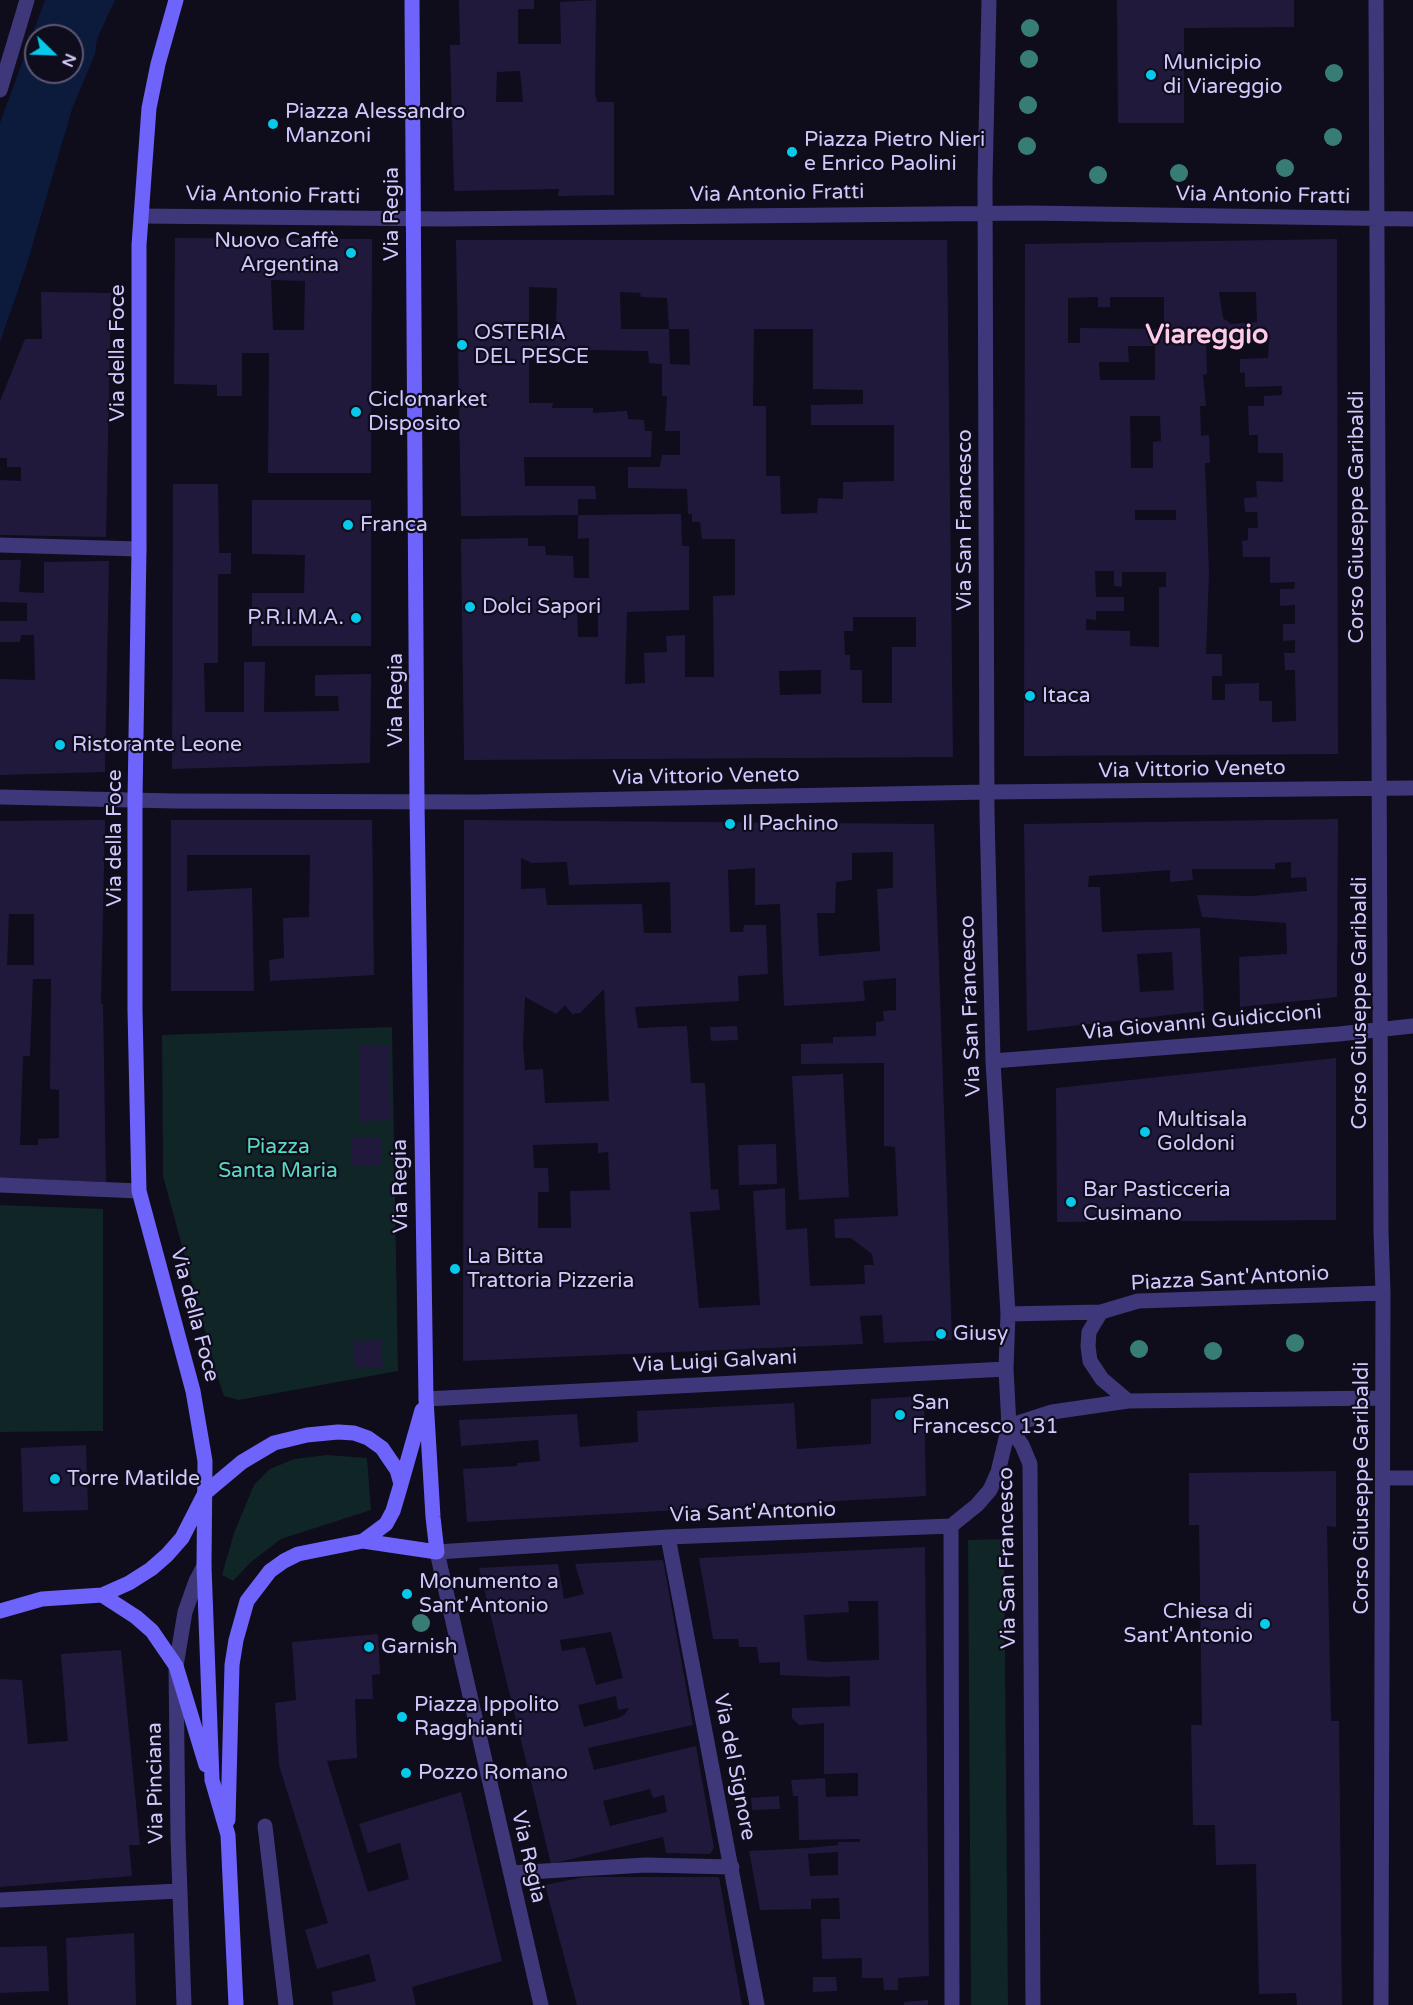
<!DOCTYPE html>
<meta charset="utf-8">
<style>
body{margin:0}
#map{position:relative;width:1413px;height:2005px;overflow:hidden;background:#0f0c1c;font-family:"Varela Round",sans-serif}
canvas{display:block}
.north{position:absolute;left:24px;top:24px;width:60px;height:60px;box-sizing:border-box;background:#0f0c1c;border:2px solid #5d5876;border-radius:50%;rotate:113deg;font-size:16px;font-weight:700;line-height:24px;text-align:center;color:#d1c9fd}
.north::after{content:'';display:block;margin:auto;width:21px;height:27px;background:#07c9ea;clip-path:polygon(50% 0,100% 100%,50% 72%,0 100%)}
</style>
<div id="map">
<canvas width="1413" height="2005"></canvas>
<div class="north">N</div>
</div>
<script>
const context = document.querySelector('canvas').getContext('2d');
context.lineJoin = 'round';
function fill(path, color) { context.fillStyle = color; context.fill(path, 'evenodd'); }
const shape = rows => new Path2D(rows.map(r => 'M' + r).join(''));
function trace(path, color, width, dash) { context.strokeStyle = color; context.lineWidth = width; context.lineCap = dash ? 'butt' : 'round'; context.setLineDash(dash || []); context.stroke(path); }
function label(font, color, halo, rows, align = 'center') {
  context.font = font + ' "Varela Round",sans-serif'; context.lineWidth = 4.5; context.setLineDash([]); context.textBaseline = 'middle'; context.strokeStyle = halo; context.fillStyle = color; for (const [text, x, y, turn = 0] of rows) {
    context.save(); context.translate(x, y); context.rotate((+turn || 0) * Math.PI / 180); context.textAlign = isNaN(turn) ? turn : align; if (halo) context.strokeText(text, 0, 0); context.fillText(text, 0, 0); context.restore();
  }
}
const green = shape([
 [392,1027,398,1371,239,1400,224,1396,217,1375,163,1176,162,1035],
 [0,1205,103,1209,103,1431,0,1432],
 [327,1455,367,1458,371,1510,281,1539,251,1562,233,1581,222,1575,234,1533,254,1485,270,1469,294,1459],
 [1004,1539,1008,2005,971,2005,968,1540]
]);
const water = shape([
 [45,0,115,0,97,39,95,54,72,109,26,267,0,342,0,123],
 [36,36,72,36,72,72,36,72]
]);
const building = shape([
 [459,0,534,0,534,9,518,9,518,44,561,44,560,2,596,0,595,93,597,102,614,102,614,195,558,196,559,189,454,191,450,45,460,45],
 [520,71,523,102,496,102,497,72],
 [1117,0,1294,0,1294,27,1184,28,1184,123,1118,123],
 [175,238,372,239,371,473,268,473,269,353,242,353,242,396,217,396,217,385,174,384],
 [271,280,305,281,304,330,273,330],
 [1337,239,1338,754,1024,756,1025,244],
 [1219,292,1256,292,1257,322,1231,324,1223,318],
 [1098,297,1098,307,1110,307,1110,297,1164,297,1164,329,1080,328,1080,343,1068,343,1068,298],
 [1269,340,1268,358,1240,359,1240,373,1245,372,1245,387,1282,386,1282,395,1264,396,1264,406,1248,406,1249,435,1258,435,1258,453,1283,453,1283,482,1256,481,1257,497,1244,498,1245,512,1257,512,1258,528,1248,528,1248,540,1242,541,1243,557,1270,557,1270,583,1295,582,1294,589,1280,589,1280,606,1295,605,1295,624,1283,624,1283,641,1295,640,1295,653,1284,653,1285,670,1295,670,1296,721,1272,722,1272,701,1259,701,1259,683,1225,684,1225,700,1212,700,1212,676,1222,676,1222,654,1206,654,1209,573,1205,463,1210,463,1209,435,1201,436,1200,406,1206,406,1203,375,1207,374,1206,341],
 [1128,346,1155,346,1155,380,1100,380,1099,362,1129,362],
 [1130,416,1160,416,1161,441,1153,442,1153,468,1131,468],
 [1135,510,1176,510,1176,520,1135,520],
 [1095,571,1114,571,1114,586,1122,587,1122,572,1166,572,1166,587,1159,587,1159,647,1130,646,1130,631,1086,630,1086,619,1096,620,1096,611,1124,611,1124,597,1096,597],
 [456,240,947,240,953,757,464,760,461,539,528,538,528,546,545,546,546,555,573,556,574,578,589,578,589,538,578,539,578,515,461,516],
 [529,287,557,288,556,328,529,328],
 [620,292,640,293,641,297,667,298,669,329,689,329,690,365,670,364,669,329,621,329],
 [754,329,813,329,813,389,863,390,863,404,811,405,811,425,894,425,894,481,843,482,843,499,818,498,817,513,781,514,780,476,766,476,766,406,753,406],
 [529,349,648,351,649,363,662,364,662,396,667,396,665,431,680,431,680,455,662,455,660,467,628,467,628,488,687,489,688,514,692,514,692,522,700,522,702,539,735,539,735,595,713,596,714,677,685,677,685,635,666,636,667,652,644,653,645,683,625,684,627,612,689,610,689,546,682,546,681,514,578,515,578,499,596,499,595,486,525,486,524,457,651,457,652,431,645,431,644,420,628,419,627,411,593,413,593,408,552,408,553,403,529,403],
 [577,609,598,609,598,637,578,637],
 [853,617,916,617,916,647,892,647,892,703,862,703,862,670,850,670,850,655,845,655,844,631,853,631],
 [821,670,821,694,780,695,779,671],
 [41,292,111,293,106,537,0,535,0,480,21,481,21,467,7,467,7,458,0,458,0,401,25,339,42,339],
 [173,484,218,484,219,553,231,553,231,574,218,574,218,663,204,663,205,712,244,712,244,662,265,662,264,712,339,711,338,696,315,696,315,675,371,674,370,763,172,769],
 [252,500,371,500,371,646,252,646,252,593,304,593,305,555,252,554],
 [0,560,21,560,19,592,44,593,44,562,109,561,105,772,0,775,0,679,35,680,34,635,21,635,20,642,0,642,0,621,27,621,27,603,0,602],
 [1338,819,1337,997,1240,1007,1239,957,1287,954,1286,923,1202,917,1197,895,1252,896,1307,891,1306,877,1291,878,1291,862,1275,863,1275,869,1192,869,1193,880,1170,882,1170,870,1089,876,1088,887,1100,887,1102,932,1200,928,1204,1011,1027,1031,1024,824],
 [1172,952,1174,990,1140,992,1137,954],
 [105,820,101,1004,103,1004,106,1182,0,1178,0,821],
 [9,914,34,914,34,965,7,965],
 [33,979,51,979,50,1089,59,1090,59,1138,38,1139,38,1145,20,1145,23,1056,30,1056],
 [171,820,372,820,374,975,270,981,269,960,284,958,283,918,309,917,310,855,187,855,187,891,252,888,254,991,171,991],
 [464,820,934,824,952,1340,884,1343,882,1315,860,1316,863,1344,463,1361],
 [893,852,893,888,877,889,880,951,819,956,817,913,835,913,836,882,852,880,852,853],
 [521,858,532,863,567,862,569,885,670,882,671,933,644,933,642,904,547,905,545,888,521,889],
 [755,868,755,905,780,904,784,1006,865,1001,863,981,896,978,896,1010,883,1011,884,1021,876,1022,876,1036,833,1037,833,1043,801,1044,801,1064,884,1063,884,1146,895,1147,898,1216,834,1219,835,1238,851,1238,872,1254,874,1265,864,1265,865,1284,810,1286,807,1228,786,1230,785,1188,753,1191,760,1305,699,1308,690,1212,720,1210,718,1189,711,1190,705,1083,691,1083,687,1026,638,1028,635,1007,739,1001,738,976,768,974,766,925,744,925,743,932,730,932,728,870],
 [604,989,609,1101,545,1103,543,1069,525,1070,523,1044,525,997,556,1014,565,1005,572,1014,580,1013],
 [598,1143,598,1153,608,1152,610,1190,570,1191,571,1228,538,1228,538,1192,549,1192,548,1168,534,1168,533,1145],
 [737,1026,738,1040,711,1041,710,1027],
 [359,1046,389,1046,391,1120,360,1121],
 [1336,1058,1336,1220,1057,1222,1056,1088],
 [843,1074,849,1197,799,1200,792,1076],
 [351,1137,381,1137,381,1165,352,1165],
 [776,1144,777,1184,739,1185,738,1145],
 [381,1340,383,1367,355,1369,353,1341],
 [924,1396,926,1496,467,1522,463,1469,517,1466,517,1463,540,1461,538,1440,461,1446,459,1420,577,1414,580,1447,638,1442,637,1411,794,1403,797,1449,871,1444,871,1399],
 [86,1445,88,1510,23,1512,21,1448],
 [1336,1471,1336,1527,1327,1526,1331,1721,1339,1721,1342,2005,1297,2005,1296,1993,1259,1994,1256,1864,1216,1865,1215,1825,1193,1825,1191,1725,1202,1725,1199,1525,1189,1525,1189,1473],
 [925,1547,929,1976,898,1978,898,1990,884,1990,883,1978,862,1978,862,1958,822,1959,821,1919,840,1919,839,1898,811,1899,811,1909,760,1910,749,1851,808,1848,838,1845,838,1842,860,1842,860,1839,799,1840,798,1796,793,1796,791,1780,825,1778,826,1797,858,1796,858,1773,824,1774,824,1723,799,1725,792,1718,792,1708,850,1706,850,1676,825,1677,780,1675,780,1662,759,1663,757,1647,739,1647,738,1639,713,1639,699,1558],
 [848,1601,878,1601,879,1660,824,1662,807,1660,804,1615,849,1612],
 [838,1852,838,1875,810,1876,808,1854],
 [663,1560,693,1725,588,1748,594,1770,696,1746,714,1848,710,1854,666,1853,663,1837,551,1864,479,1568,558,1564,564,1599,584,1594,575,1564],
 [611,1632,623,1678,596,1685,585,1647,562,1651,560,1640],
 [616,1696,618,1710,629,1708,625,1714,618,1718,584,1727,578,1705],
 [650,1789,653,1798,664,1795,667,1812,610,1826,603,1801],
 [378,1634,380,1674,372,1675,373,1699,355,1699,357,1758,327,1761,368,1892,409,1879,400,1843,368,1853,359,1824,461,1792,502,1961,412,1987,416,2005,333,2005,332,1992,376,1981,369,1954,317,1969,305,1930,328,1923,279,1765,275,1703,296,1700,292,1642],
 [121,1650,140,1845,129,1845,132,1876,0,1887,0,1679,22,1680,28,1744,68,1741,61,1654],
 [779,1796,780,1809,752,1810,751,1798],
 [585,1877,719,1877,742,2005,577,2005,545,1885],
 [134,1933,136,2005,68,2005,66,1938],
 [47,1946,49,1991,0,1993,0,1947],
 [813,1977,836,1977,837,1991,813,1992],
 [928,2000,928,2005,904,2005,904,2002]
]);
const lane = shape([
 [0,1185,139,1191]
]);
const street = shape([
 [989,0,985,181,987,813,993,1061,1008,1314,1006,1369,1009,1426,1022,1445,1030,1464,1033,2005],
 [1376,0,1381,1232,1383,1293,1381,2005],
 [0,90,27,0],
 [141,216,444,219,1030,213,1413,219],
 [0,545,139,549],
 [0,797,174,801,475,802,987,792,1413,788],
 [993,1061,1339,1034,1413,1026],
 [1101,1312,1089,1332,1088,1346,1090,1361,1102,1379,1128,1401],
 [1008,1314,1101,1312,1138,1301,1383,1293],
 [426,1399,1006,1369],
 [1384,1478,1413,1478],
 [951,1526,952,2005],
 [668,1537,757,2005],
 [265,1826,286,2005],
 [511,1873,646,1865,732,1867],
 [0,1900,179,1891],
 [184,2005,178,1837,176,1666,185,1612,196,1581,204,1566],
 [541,2005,437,1552,668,1537,951,1526,977,1505,990,1490,998,1472,1009,1426,1052,1412,1128,1401,1383,1398]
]);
const secondary = shape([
 [176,0,158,64,149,108,139,245,139,549,135,800,135,1010,139,1191,193,1391,205,1461,204,1566,212,1780,228,1835,236,2005],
 [401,1484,422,1410],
 [363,1541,437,1552,433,1517,426,1399,417,802,412,0],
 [102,1595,136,1617,152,1631,176,1666,206,1765],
 [0,1611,42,1599,102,1595,129,1583,151,1569,167,1555,182,1538,205,1493,242,1462,274,1443,307,1435,338,1432,354,1433,368,1438,382,1448,397,1470,401,1484,393,1511,386,1524,363,1541,298,1554,284,1561,270,1571,247,1601,236,1640,232,1665,228,1820]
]);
const trees = [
 [1030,28],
 [1029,59],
 [1334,73],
 [1028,105],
 [1333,137],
 [1027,146],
 [1285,168],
 [1179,173],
 [1098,175],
 [1295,1343],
 [1139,1349],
 [1213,1351],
 [421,1623]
];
const markers = [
 [1151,75,6,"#07c9ea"],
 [273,124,6,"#07c9ea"],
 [792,152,6,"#07c9ea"],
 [351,253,6,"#07c9ea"],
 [462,345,6,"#07c9ea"],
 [356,412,6,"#07c9ea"],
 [348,525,6,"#07c9ea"],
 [470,607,6,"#07c9ea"],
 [356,618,6,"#07c9ea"],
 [1030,696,6,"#07c9ea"],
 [60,745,6,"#07c9ea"],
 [730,824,6,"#07c9ea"],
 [1145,1132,6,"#07c9ea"],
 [1071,1202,6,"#07c9ea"],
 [455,1269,6,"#07c9ea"],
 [941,1334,6,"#07c9ea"],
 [900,1415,6,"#07c9ea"],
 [55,1479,6,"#07c9ea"],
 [407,1594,6,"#07c9ea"],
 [1265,1624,6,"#07c9ea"],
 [369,1647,6,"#07c9ea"],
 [402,1717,6,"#07c9ea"],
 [406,1773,6,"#07c9ea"]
];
const poiNames = [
 ["Municipio",1163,63],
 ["di Viareggio",1163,87],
 ["Piazza Alessandro",285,112],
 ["Manzoni",285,136],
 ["Piazza Pietro Nieri",804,140],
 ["e Enrico Paolini",804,164],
 ["Nuovo Caffè",339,241,"right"],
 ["Argentina",339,265,"right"],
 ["OSTERIA",474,333],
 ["DEL PESCE",474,357],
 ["Ciclomarket",368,400],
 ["Disposito",368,424],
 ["Franca",360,525],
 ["Dolci Sapori",482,607],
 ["P.R.I.M.A.",344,618,"right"],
 ["Itaca",1042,696],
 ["Ristorante Leone",72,745],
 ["Il Pachino",742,824],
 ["Multisala",1157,1120],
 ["Goldoni",1157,1144],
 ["Bar Pasticceria",1083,1190],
 ["Cusimano",1083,1214],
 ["La Bitta",467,1257],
 ["Trattoria Pizzeria",467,1281],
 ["Giusy",953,1334],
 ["San",912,1403],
 ["Francesco 131",912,1427],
 ["Torre Matilde",67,1479],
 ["Monumento a",419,1582],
 ["Sant'Antonio",419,1606],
 ["Chiesa di",1253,1612,"right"],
 ["Sant'Antonio",1253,1636,"right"],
 ["Garnish",381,1647],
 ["Piazza Ippolito",414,1705],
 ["Ragghianti",414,1729],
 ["Pozzo Romano",418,1773]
];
const streetNames = [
 ["Via Antonio Fratti",777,194,-1],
 ["Via Antonio Fratti",273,196,1],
 ["Via Antonio Fratti",1263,196,1],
 ["Via Regia",392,214,-90],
 ["Via della Foce",118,353,-90],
 ["Corso Giuseppe Garibaldi",1357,517,-90],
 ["Via San Francesco",965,520,-90],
 ["Via Regia",396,700,-90],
 ["Via Vittorio Veneto",1192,770,-1],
 ["Via Vittorio Veneto",706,777,-1],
 ["Via della Foce",115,838,-90],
 ["Corso Giuseppe Garibaldi",1360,1003,-90],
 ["Via San Francesco",971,1006,-92],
 ["Via Giovanni Guidiccioni",1202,1023,-5],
 ["Via Regia",401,1186,-91],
 ["Piazza Sant'Antonio",1230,1279,-3],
 ["Via della Foce",194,1315,75],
 ["Via Luigi Galvani",715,1362,-3],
 ["Corso Giuseppe Garibaldi",1362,1488,-90],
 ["Via Sant'Antonio",753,1513,-2],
 ["Via San Francesco",1008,1558,-91],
 ["Via del Signore",734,1767,79],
 ["Via Pinciana",156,1783,-91],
 ["Via Regia",528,1857,77]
];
const parkNames = [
 ["Piazza",278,1147],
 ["Santa Maria",278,1171]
];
const districtNames = [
 ["Viareggio",1207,336]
];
fill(green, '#0f2526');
fill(water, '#0c1b3b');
fill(building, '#21193c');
trace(lane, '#3e387a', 15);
trace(street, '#3e387a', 15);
trace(secondary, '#6e63fa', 15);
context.fillStyle = '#377d76';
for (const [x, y] of trees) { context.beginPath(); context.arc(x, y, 9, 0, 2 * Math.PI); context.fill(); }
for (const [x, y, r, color] of markers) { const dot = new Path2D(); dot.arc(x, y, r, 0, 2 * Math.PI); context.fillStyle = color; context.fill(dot); trace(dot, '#0f0c1c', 2); }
label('21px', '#d1c9fd', '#0f0c1c', poiNames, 'left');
label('21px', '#d1c9fd', '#0f0c1c', streetNames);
label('21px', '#58dabf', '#0f0c1c', parkNames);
label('bold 27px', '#fdcae8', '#0f0c1c', districtNames);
</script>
